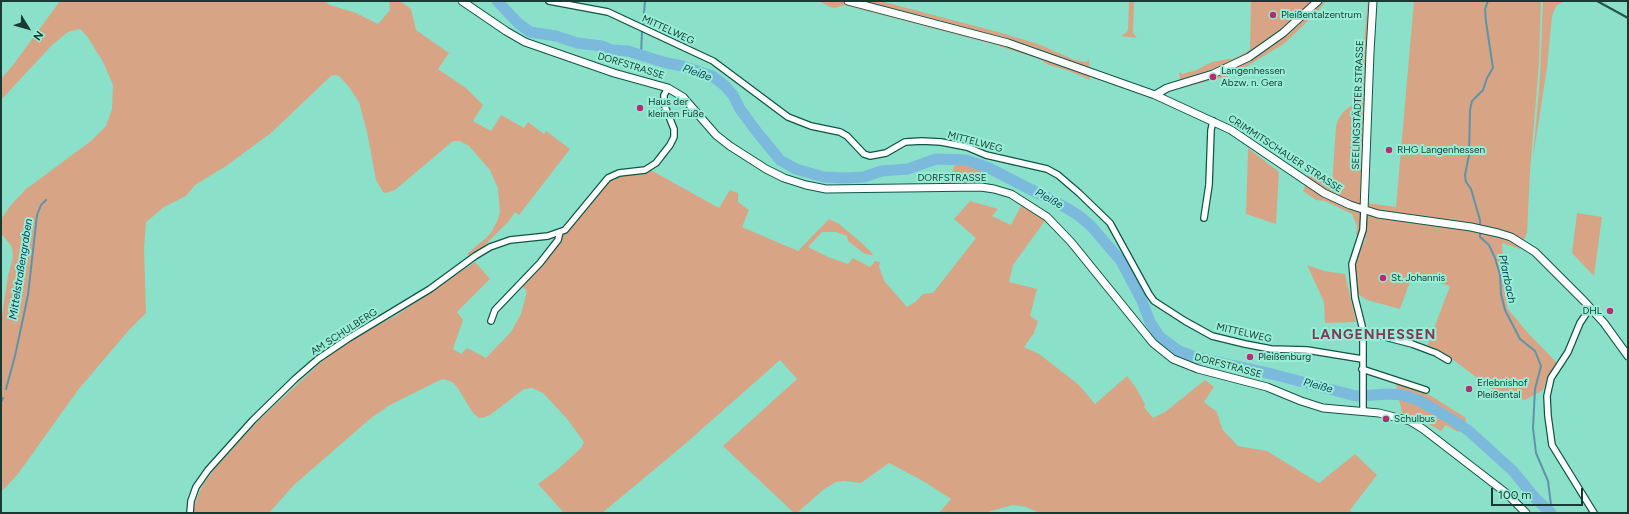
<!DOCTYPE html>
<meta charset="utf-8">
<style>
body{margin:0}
#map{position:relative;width:1629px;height:514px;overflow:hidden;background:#8be0c9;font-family:Figtree,sans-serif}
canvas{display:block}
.frame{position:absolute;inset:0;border:2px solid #173b32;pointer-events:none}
.north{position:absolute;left:8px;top:8px;width:40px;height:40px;-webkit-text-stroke:3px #98edd6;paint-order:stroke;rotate:127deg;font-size:11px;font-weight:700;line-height:16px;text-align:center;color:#173b32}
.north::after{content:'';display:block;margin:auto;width:14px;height:18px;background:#173b32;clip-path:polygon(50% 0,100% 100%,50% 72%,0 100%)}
.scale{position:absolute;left:1491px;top:488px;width:92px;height:18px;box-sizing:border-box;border:2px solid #173b32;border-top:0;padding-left:5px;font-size:12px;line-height:14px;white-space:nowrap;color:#173b32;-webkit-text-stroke:3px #98edd6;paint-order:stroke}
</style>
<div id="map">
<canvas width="1629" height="514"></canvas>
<div class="frame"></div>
<div class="north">N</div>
<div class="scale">100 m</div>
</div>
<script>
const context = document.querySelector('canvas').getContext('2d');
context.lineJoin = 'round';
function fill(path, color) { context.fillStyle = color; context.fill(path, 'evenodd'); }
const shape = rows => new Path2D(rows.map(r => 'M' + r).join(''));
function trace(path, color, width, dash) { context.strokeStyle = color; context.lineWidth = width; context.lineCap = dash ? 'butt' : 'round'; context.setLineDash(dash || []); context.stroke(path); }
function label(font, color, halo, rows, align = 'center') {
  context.font = font + ' Figtree,sans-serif'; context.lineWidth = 4; context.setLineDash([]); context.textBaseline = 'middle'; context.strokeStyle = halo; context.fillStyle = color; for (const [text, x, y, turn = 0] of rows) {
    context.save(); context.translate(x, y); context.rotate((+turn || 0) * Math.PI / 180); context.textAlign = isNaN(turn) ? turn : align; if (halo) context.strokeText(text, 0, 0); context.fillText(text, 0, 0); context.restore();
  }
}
const green = shape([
 [60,1,325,1,330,5,356,13,378,24,390,10,389,1,400,1,411,9,416,30,449,53,438,69,466,88,483,105,473,121,491,131,501,115,524,128,528,122,544,134,546,131,570,149,519,215,515,212,508,222,472,258,467,254,487,237,492,231,498,219,500,212,498,189,490,170,469,146,460,141,453,141,395,190,386,193,383,192,376,180,367,132,359,102,349,87,340,77,336,75,331,76,271,133,226,166,195,185,186,196,164,207,146,222,144,249,146,313,129,330,78,390,18,474,1,492,1,322,8,276,13,257,12,247,1,233,1,219,11,205,26,189,91,141,106,126,112,109,113,85,103,62,87,36,80,29,68,32,52,45,1,100,1,79,13,65],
 [819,1,880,1,998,32,1038,44,1075,60,1085,62,1088,61,1089,58,1090,80,1069,71,1049,65,1039,59,996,45,844,5,835,8,830,7],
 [1129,1,1134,1,1133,33,1137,38,1121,36,1127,32,1128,29],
 [1251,1,1326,1,1317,12,1285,43,1249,65,1229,76,1181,88,1179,72,1182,74,1197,70,1202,67,1212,62,1235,58,1250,50],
 [1368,1,1372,1,1367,101,1368,203,1396,207,1414,1,1541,1,1539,63,1530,172,1527,233,1520,249,1502,243,1507,308,1528,333,1557,363,1547,379,1543,390,1525,400,1501,396,1452,359,1439,351,1427,347,1450,286,1412,276,1400,309,1367,300,1358,294,1355,271,1356,259,1366,238,1356,234,1357,226,1352,214,1325,201,1316,200,1303,191,1310,172,1332,185,1336,126,1339,118,1344,111,1358,101],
 [1543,1,1563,2,1556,6,1552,16,1547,68,1533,158,1540,76],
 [1248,148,1279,172,1276,224,1246,214],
 [964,163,982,168,979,183,947,184,955,165],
 [649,169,719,208,730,190,738,193,738,202,749,210,742,227,798,251,829,219,839,224,863,244,873,254,872,255,865,254,848,241,847,236,836,232,822,232,808,247,828,257,848,264,853,258,870,267,875,261,880,262,879,267,885,282,907,307,915,302,923,294,933,293,976,238,954,219,970,201,998,209,992,216,1011,225,1023,202,1047,218,1013,265,1009,282,1037,289,1030,316,1038,321,1034,333,1024,347,1039,354,1065,374,1079,385,1095,404,1127,376,1136,388,1145,404,1144,407,1153,418,1165,412,1205,380,1214,387,1204,402,1217,412,1222,429,1238,446,1267,451,1319,483,1355,454,1377,475,1350,510,1353,513,1040,513,1026,507,1013,505,984,513,939,513,951,499,923,481,889,463,861,483,844,481,836,482,823,490,797,513,794,513,723,446,797,379,780,360,685,444,602,513,564,513,538,484,558,469,581,448,584,442,568,420,543,393,532,388,524,389,490,415,485,417,479,418,473,413,457,387,452,382,444,379,440,380,390,405,371,418,294,485,269,513,193,513,196,501,202,486,216,467,260,419,320,363,345,343,397,315,475,262,490,279,457,312,463,320,453,349,461,354,467,348,486,358,511,332,521,314,527,291,521,285,541,263,582,209,611,177],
 [1577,213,1602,217,1594,276,1572,253],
 [1307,265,1324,271,1345,274,1356,322,1325,323,1324,302],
 [1395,381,1422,391,1436,399,1466,418,1465,424,1458,432,1446,425,1441,431,1425,422,1409,417,1402,413]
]);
const stream = shape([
 [1488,1,1485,9,1486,22,1493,68,1487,78,1483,90,1472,101,1470,110,1469,155,1465,175,1466,182,1471,189,1480,220,1480,237,1489,245,1495,258,1500,275,1501,294,1505,310,1520,339,1535,351,1541,366,1535,389,1533,428,1536,453,1548,481,1552,513],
 [643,25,645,1],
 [641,54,642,32],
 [6,389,15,356,28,295,37,215,41,205,46,200],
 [1,402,3,398]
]);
const river = shape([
 [497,1,518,23,530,32,556,36,577,43,602,46,612,50,628,51,663,62,682,66,712,76,724,85,733,95,740,109,757,132,780,160,796,169,824,177,845,178,864,177,881,171,908,169,936,159,966,160,989,168,1063,206,1078,215,1091,226,1121,261,1142,301,1150,322,1160,337,1179,351,1198,358,1272,374,1356,396,1389,394,1403,395,1420,401,1451,419,1469,431,1513,471,1535,498,1551,513]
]);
const minor = shape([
 [549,1,608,12,713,61,788,117,811,126,840,132,847,136,864,154,870,156,886,153,905,142,922,141,941,142,967,147,986,155,1047,169,1058,175,1079,193,1110,223,1149,294,1154,301,1185,321,1212,336,1245,344,1271,349,1307,350,1362,359],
 [1204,218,1209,185,1211,130,1213,121],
 [1590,308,1580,323,1568,352,1551,378,1547,396,1548,416,1552,445,1594,513],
 [491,321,495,310,540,263,558,240,560,232],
 [1362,331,1412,344,1436,353,1448,360],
 [1362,369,1426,390],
 [1363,410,1363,340,1362,326,1355,298,1352,264,1363,230,1364,210],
 [190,513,191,501,196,487,208,470,253,420,295,379,318,359,349,338,430,289,475,256,490,247,510,240,548,236,565,230,608,178,619,173,645,170,656,163,670,145,674,137,674,129,664,104,664,95,668,88]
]);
const tertiary = shape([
 [462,1,506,31,525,42,614,73,668,88,683,97,716,135,730,146,766,169,784,178,806,185,826,189,981,187,994,189,1011,194,1047,217,1071,242,1153,343,1173,359,1198,369,1267,387,1301,401,1323,408,1379,413,1410,421,1423,429,1506,493,1526,513],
 [848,1,1008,43,1155,95,1231,130,1324,193,1350,205,1378,214,1471,227,1498,233,1511,237,1535,252,1584,301,1604,323,1628,356],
 [1155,95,1167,88,1213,74,1249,57,1283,33,1318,1],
 [1364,210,1370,52,1373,1]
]);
const rail = shape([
 [1597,1,1628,18]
]);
const markers = [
 [1273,15,4,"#b42d71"],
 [1213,77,4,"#b42d71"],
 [640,108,4,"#b42d71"],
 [1389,150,4,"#b42d71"],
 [1383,278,4,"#b42d71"],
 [1610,311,4,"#b42d71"],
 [1250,357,4,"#b42d71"],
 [1469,389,4,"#b42d71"],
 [1386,419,4,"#b42d71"]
];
const poiNames = [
 ["Pleißentalzentrum",1281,15],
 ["Langenhessen",1221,71],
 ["Abzw. n. Gera",1221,83],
 ["Haus der",648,102],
 ["kleinen Füße",648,114],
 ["RHG Langenhessen",1397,150],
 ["St. Johannis",1391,278],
 ["DHL",1602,311,"right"],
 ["Pleißenburg",1258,357],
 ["Erlebnishof",1477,383],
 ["Pleißental",1477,395],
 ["Schulbus",1394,419]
];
const streetNames = [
 ["MITTELWEG",668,30,25],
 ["DORFSTRASSE",631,66,17],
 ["SEELINGSTÄDTER STRASSE",1358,105,-88],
 ["MITTELWEG",975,142,15],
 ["CRIMMITSCHAUER STRASSE",1285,154,33],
 ["DORFSTRASSE",952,178],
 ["AM SCHULBERG",344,332,-33],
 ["MITTELWEG",1244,333,13],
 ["DORFSTRASSE",1228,366,15]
];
const waterNames = [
 ["Pleiße",697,73,20],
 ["Pleiße",1049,199,29],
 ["Mittelstraßengraben",21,269,-81],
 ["Pfarrbach",1507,279,78],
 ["Pleiße",1318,386,15]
];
const districtNames = [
 ["LANGENHESSEN",1374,335]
];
fill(green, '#d7a585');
trace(stream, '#5d94aa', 2);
trace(river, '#7bbadd', 11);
trace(minor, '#0f5647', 8);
trace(tertiary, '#0f5647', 9);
trace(minor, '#fff', 5.5);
trace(tertiary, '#fff', 7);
trace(rail, '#285348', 2);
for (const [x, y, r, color] of markers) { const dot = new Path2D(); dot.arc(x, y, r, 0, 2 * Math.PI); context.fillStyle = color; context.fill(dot); trace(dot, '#98edd6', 1.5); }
label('10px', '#173b32', '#98edd6', poiNames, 'left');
label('10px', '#173b32', '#98edd6', streetNames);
label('italic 11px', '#0d415a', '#98edd6', waterNames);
context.letterSpacing = '1px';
label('bold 14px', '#7e3b58', '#98edd6', districtNames);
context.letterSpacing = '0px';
</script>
